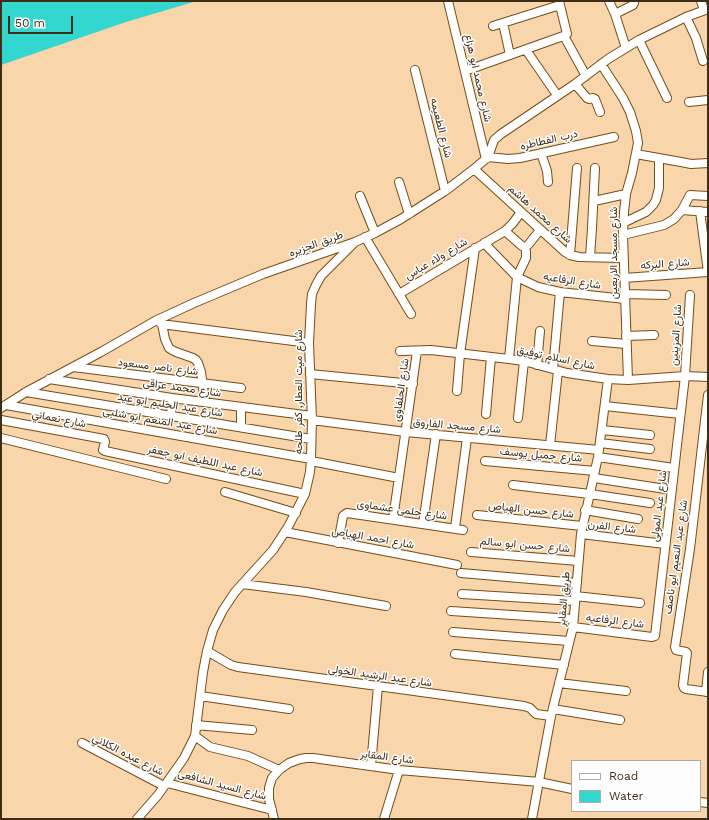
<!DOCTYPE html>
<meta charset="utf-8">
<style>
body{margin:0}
#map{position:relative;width:709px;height:820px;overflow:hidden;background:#f9d5ab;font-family:"Work Sans",sans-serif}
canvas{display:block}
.frame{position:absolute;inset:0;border:2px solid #3e2d17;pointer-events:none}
.legend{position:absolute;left:571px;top:760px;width:130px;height:52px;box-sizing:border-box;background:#fdfdfd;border:1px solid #b1aaa1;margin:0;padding:5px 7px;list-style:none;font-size:12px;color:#3e2d17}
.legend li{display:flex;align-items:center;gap:8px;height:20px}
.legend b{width:20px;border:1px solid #b1aaa1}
.scale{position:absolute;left:8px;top:16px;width:65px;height:18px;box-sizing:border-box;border:2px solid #3e2d17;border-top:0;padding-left:5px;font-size:12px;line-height:14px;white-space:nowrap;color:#3e2d17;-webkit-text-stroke:3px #fdfdfd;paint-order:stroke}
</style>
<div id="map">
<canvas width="709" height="820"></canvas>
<div class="frame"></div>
<ul class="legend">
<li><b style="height:5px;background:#fff"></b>Road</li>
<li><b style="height:11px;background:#34d6d0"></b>Water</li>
</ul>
<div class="scale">50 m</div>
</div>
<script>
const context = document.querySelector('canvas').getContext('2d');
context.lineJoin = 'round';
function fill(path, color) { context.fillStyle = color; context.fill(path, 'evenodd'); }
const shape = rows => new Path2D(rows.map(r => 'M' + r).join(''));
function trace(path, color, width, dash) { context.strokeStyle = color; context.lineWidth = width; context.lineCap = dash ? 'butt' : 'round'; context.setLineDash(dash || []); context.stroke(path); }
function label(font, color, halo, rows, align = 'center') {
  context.font = font + ' "Work Sans",Vazirmatn,sans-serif'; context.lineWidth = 3; context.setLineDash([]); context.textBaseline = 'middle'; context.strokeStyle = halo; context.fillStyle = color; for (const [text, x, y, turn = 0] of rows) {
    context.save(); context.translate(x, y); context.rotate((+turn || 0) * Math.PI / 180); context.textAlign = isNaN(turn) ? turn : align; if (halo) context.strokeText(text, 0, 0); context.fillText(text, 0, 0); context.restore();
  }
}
const water = shape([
 [1,1,197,1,126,22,1,65]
]);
const minor = shape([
 [448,1,486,159],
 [609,1,615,14,626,48],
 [701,1,704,10],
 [615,14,633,5,634,3,634,1],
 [686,17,696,38,703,61],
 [503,23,510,55],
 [493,26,560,5],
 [564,36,586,76],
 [639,40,667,98],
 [526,50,557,95],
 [601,64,623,98,630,112,636,131,638,143,632,173,626,194,624,212,623,235,628,380],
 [415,70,445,191],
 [465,71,566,35,567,34,559,1],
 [575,84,587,98,589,99,593,98,595,99,600,112],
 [689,102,708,100],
 [541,153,547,171,548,182],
 [636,154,681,162,691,164,708,163],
 [488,157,508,159,520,158,614,137],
 [474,169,565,252,570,255,579,257,623,258],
 [399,182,409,214],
 [360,196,375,233],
 [594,201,626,194],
 [682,210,708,212],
 [700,211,708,272],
 [623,223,646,212,653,205,656,200,659,188,659,158],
 [505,231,522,246,525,247,528,245,540,230],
 [623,235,664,225,674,219,682,210,690,195,708,196],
 [365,237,411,314],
 [484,243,517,277,538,287,560,292,625,299],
 [570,255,577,168],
 [590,257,592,228,595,168],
 [624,278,708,272],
 [399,294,505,231,513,223,521,212],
 [625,294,666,295],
 [161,319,165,339,169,348,172,350,176,352,193,358,196,360,198,363,201,372,205,402],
 [161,324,309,343],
 [626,336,654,335],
 [592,341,626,344],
 [400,351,431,350,509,359,524,361,567,373,608,379,628,380,685,376,708,377],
 [509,359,517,277,526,258,526,252,525,247],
 [537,365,540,331],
 [73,367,241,388],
 [553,369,560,292],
 [310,374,413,384],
 [49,379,172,398,312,416],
 [457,391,460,354,475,248],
 [26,392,311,439],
 [708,395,690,549,675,647,676,650,686,652,687,653,683,685,684,688,686,689,708,692],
 [6,405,311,459],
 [605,406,680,414],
 [241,407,241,427],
 [1,408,26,392,101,352,155,321,194,303,263,274,355,242,375,233,401,219,445,191,474,169,488,157,494,140,501,134,575,84,608,59,639,40,686,17,708,9],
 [486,414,491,357],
 [171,416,172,398],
 [518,418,524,361],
 [1,420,104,439,105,442,103,450,105,451,305,494],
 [312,420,406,432,599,450],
 [602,430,650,435],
 [1,438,166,479],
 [600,443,650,449],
 [550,445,558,371],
 [598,457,674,468],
 [311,461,399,478],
 [485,461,595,471],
 [594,478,672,490],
 [513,485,590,494,650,503],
 [225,492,296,513],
 [585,510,638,519],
 [477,515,582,526],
 [393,519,417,351],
 [423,524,436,434],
 [455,528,467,438],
 [285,532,457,565],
 [581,534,665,544],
 [338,543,343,516,344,515,347,513,463,530],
 [471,552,578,561],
 [461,573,577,583],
 [242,584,306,592,386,606],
 [462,594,575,601],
 [575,596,640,603],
 [451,611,573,619],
 [573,627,652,637,655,636,685,376,690,295],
 [453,632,569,641],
 [207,651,231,665,238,667,524,706,530,708,536,714,551,716],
 [455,654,564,665],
 [559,683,626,691],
 [706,692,708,672],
 [200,696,289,709],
 [553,709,620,720],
 [196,725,252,730],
 [195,736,210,747,248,756,279,770],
 [82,743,164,786],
 [371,766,378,686],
 [167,783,272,810],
 [700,802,708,803],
 [137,819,158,795,184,758,195,736,203,672,207,651,213,630,223,610,235,592,273,550,288,527,305,494,310,472,311,459,312,420,309,343,311,304,312,294,316,285,321,276,353,244],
 [274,819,269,799,269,788,272,778,279,770,289,763,300,759,306,758,313,758,399,770,539,782,572,789],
 [384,819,399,770],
 [532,819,551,716,573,627,581,534,598,457,608,379]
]);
const streetNames = [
 ["شارع محمد ابو هزاع",478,78,77],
 ["شارع الطعيمه",441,128,76],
 ["درب الفطاطره",549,140,-13],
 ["شارع محمد هاشم",540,214,42],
 ["طريق الجزيره",316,244,-20],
 ["شارع مسجد الاربعين",614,253,-90],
 ["شارع ولاء عباس",436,259,-31],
 ["شارع البركه",665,264,-4],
 ["شارع الرفاعيه",572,281,9],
 ["شارع المزينين",676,335,-86],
 ["شارع اسلام توفيق",556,358,12],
 ["شارع ناصر مسعود",158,367,7],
 ["شارع محمد عراقى",182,388,8],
 ["شارع الحلفاوى",401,390,-82],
 ["شارع ميت العطار, كفر طلحه",299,392,-90],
 ["شارع عبد الحليم ابو عيد",170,405,9],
 ["شارع نعماني",59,419,11],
 ["شارع عبد المنعم ابو شلبى",160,421,10],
 ["شارع مسجد الفاروق",457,426,5],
 ["شارع جميل يوسف",541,455,5],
 ["شارع عبد اللطيف ابو جعفر",205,461,12],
 ["شارع عبد المولى",659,506,-83],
 ["شارع حلمى عشماوى",402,510,8],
 ["شارع حسن الهياص",531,510,6],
 ["شارع الفرن",612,527,7],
 ["شارع احمد الهياص",373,538,10],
 ["شارع حسن ابو سالم",525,545,5],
 ["شارع عبد النعيم ابو ناصف",676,557,-82],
 ["طريق المقابر",564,599,-85],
 ["شارع الرفاعيه",615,621,7],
 ["شارع عبد الرشيد الخولى",380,676,8],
 ["شارع عبده الكلاني",128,755,27],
 ["شارع المقابر",387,757,7],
 ["شارع السيد الشافعى",222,785,15]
];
fill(water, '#34d6d0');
trace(minor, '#744e17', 10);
trace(minor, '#fff', 8);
label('11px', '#3e2d17', '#fdfdfd', streetNames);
</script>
